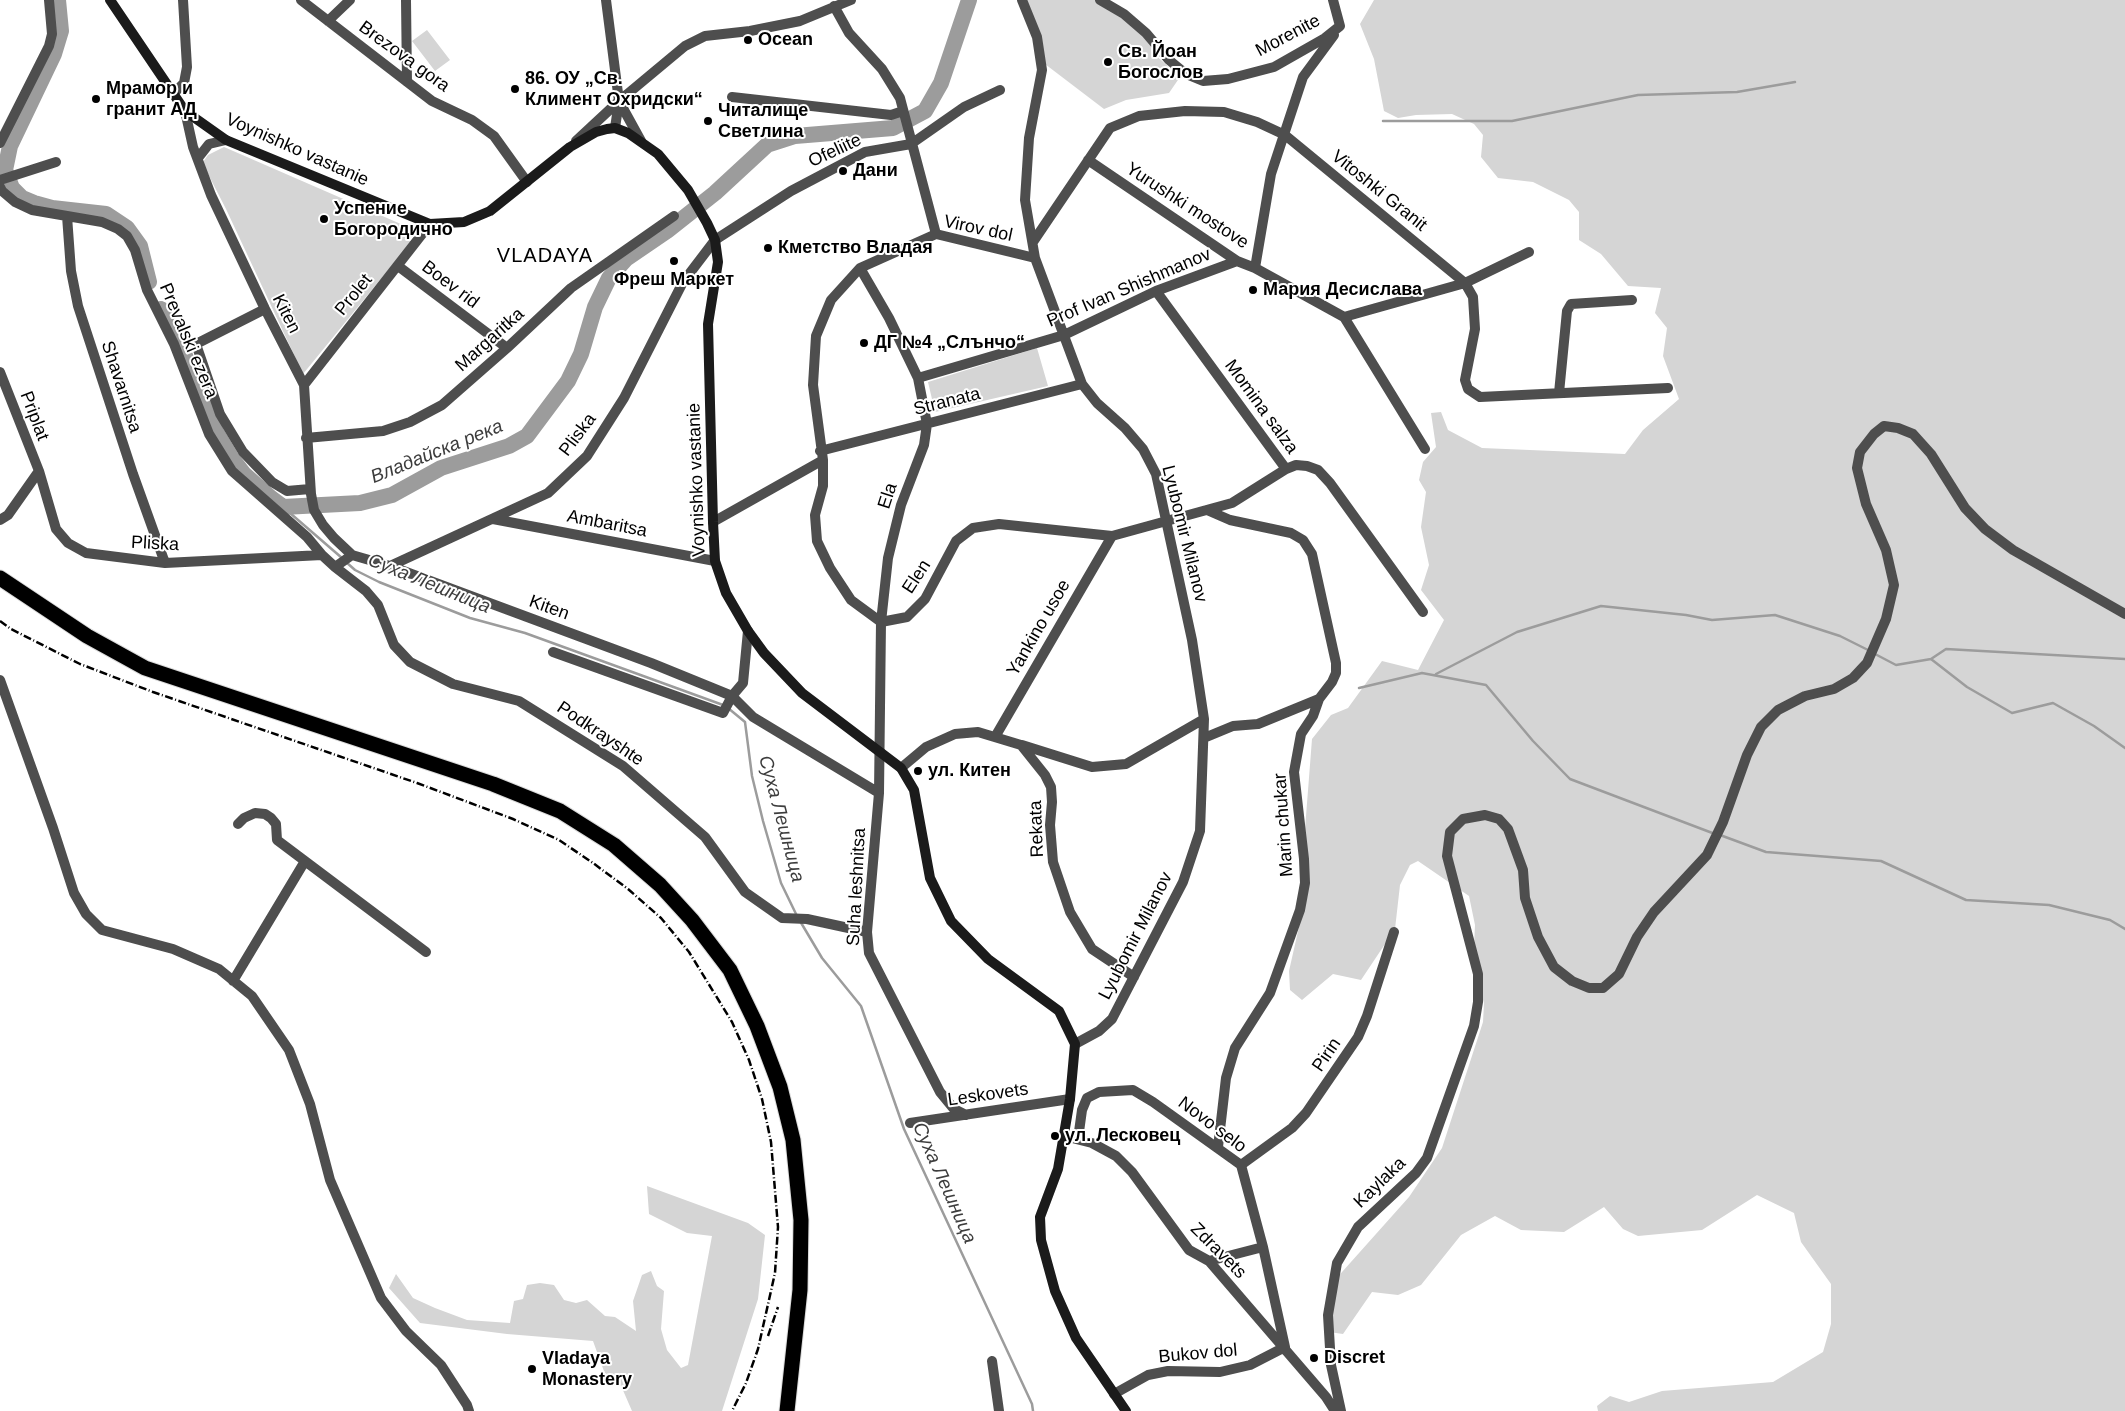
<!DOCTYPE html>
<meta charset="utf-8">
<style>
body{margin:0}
canvas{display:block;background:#fff}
</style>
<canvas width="2125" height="1411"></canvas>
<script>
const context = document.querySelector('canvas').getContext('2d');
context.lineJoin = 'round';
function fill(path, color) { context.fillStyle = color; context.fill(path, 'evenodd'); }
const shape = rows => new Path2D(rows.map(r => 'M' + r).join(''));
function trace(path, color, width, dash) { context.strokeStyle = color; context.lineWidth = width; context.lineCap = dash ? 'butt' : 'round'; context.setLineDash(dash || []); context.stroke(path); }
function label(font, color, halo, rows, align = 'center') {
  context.font = font + ' Arial,sans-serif'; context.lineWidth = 4; context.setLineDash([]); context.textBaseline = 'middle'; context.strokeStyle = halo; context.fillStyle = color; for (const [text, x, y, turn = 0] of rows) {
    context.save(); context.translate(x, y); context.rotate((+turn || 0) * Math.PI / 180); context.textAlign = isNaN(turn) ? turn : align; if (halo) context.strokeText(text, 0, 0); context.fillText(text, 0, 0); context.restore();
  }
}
const green = shape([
 [1022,0,1100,0,1156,44,1151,51,1180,77,1169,93,1126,100,1104,109,1041,61],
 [1374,0,2125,0,2125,1411,1598,1411,1597,1406,1610,1396,1629,1402,1662,1391,1773,1382,1823,1352,1831,1324,1831,1284,1801,1242,1794,1213,1757,1195,1702,1230,1638,1236,1623,1229,1604,1207,1564,1232,1521,1230,1495,1216,1461,1235,1421,1285,1398,1295,1372,1292,1343,1334,1329,1332,1334,1281,1409,1197,1442,1148,1483,1022,1484,1003,1473,968,1475,925,1469,896,1418,861,1410,865,1400,885,1395,929,1361,980,1333,974,1302,1000,1290,990,1289,971,1308,887,1305,829,1312,739,1331,715,1348,708,1382,661,1418,670,1444,620,1421,590,1429,565,1421,527,1426,492,1419,480,1423,462,1436,447,1431,413,1441,412,1448,430,1482,448,1625,454,1643,430,1679,399,1663,356,1667,328,1655,313,1661,288,1628,286,1601,254,1579,240,1579,212,1569,200,1533,182,1498,178,1481,157,1483,135,1474,124,1452,114,1416,115,1398,118,1384,111,1374,59,1360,24],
 [427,30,450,60,435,71,412,41],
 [224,147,410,228,411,242,303,374,226,209,206,170,203,162,208,155],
 [1037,348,1048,386,935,412,928,382],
 [647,1186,748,1223,765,1235,758,1299,722,1411,632,1411,622,1388,613,1374,605,1374,593,1341,507,1334,420,1323,389,1288,396,1274,413,1298,435,1308,467,1320,510,1323,514,1301,523,1299,527,1285,540,1283,554,1285,564,1300,576,1303,587,1300,605,1316,615,1317,636,1331,633,1301,642,1275,651,1271,657,1286,664,1291,661,1329,667,1350,681,1368,688,1365,712,1236,687,1233,649,1214]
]);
const stream = shape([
 [1383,121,1512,121,1638,95,1737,92,1795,82],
 [283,507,342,558],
 [346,562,355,570,379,582,470,618,525,633,723,705],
 [1875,654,1896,665,1931,659,1967,687,2012,713,2053,703,2094,726,2125,748],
 [1931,659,1946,649,2125,659],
 [1436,674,1517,632,1601,606,1686,615,1712,620,1775,615,1840,636,1870,651],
 [1359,688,1422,673,1486,685,1533,741,1570,779,1715,834],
 [728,708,745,722,752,776,763,821,781,883,797,916],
 [1720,835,1766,852,1881,861,1966,900,2049,905,2110,920,2125,929],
 [800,921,822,958,861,1006,904,1129,1032,1404,1033,1411]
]);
const river = shape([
 [58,0,61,31,54,54,10,146,5,170,12,188,22,198,34,203,52,208,106,214,127,228,140,246,149,282],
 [161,309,179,341,216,432,231,457,244,474,271,498,283,507,360,503,392,495,441,468,509,446,527,436,568,381,581,354,595,307,609,278,626,259,667,231,715,193,767,145,795,136,893,128,925,111,941,83,969,0]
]);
const street = shape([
 [301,0,432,101,472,120,494,136,527,182],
 [406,0,407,82],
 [606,0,619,101],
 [1022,0,1037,37,1042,70,1029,138,1025,200,1035,258,1082,384,1097,403,1125,428,1143,449,1156,474,1192,640,1204,719,1200,831,1183,882,1112,1019,1099,1031,1075,1044],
 [1100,0,1124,14,1146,33,1169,60,1186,74,1203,81,1228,79,1274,67,1325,38,1340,26],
 [1333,0,1340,26],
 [834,6,849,33,882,69,900,98,936,234],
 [328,21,350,0],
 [173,94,184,83,187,67,183,0],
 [732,97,891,115,903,111],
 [185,111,193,147,211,195,265,309,304,385,311,494,314,510,323,525,334,538,352,555,390,566,651,663,732,696,723,713,553,652],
 [615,128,619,101,685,46,705,36,750,31,800,21,851,0],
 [576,141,619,101,641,141],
 [0,143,49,46,52,34,49,0],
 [198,158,209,144,226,140],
 [1088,160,1237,261,1255,268,1344,317,1425,449],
 [0,180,56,162],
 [0,187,2,191,15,202,32,210,102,222,118,229,127,236,135,250,147,290,174,344,209,434,232,471,307,537,322,555,335,567,366,591,378,605,394,645,410,662,453,684,519,701,623,766,705,837,745,892,782,918,807,919,867,932],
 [67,216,71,271,78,306,133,474,165,563],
 [1033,242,1110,128,1139,116,1185,111,1224,112,1257,122,1285,135,1465,283,1473,297,1475,329,1465,380,1468,389,1480,397,1668,388],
 [1035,258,936,234,860,268,831,300,816,336,813,385,823,460,823,486,815,515,817,541,830,568,851,600,881,622,907,617,925,599,956,541,973,528,999,524,1112,536,1232,503,1286,469],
 [398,266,507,348],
 [860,268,889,318,918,378,927,424,924,445,901,505,888,558,881,622,879,793,867,932,869,953,940,1092,954,1109,966,1115],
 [1255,268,1271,174,1303,77,1334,35],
 [1156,291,1286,469,1296,465,1307,466,1318,470,1330,483,1423,612],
 [265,309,196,344,220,414,243,452,272,482,287,491,310,489],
 [1344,317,1465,283,1529,252],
 [0,372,39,471,56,529,68,543,86,553,165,563,322,555],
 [918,378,1064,335,1156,291,1237,261],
 [304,385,430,224],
 [1559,393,1567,311,1571,304,1632,300],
 [306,438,383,431,410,422,442,405,507,348,571,288,674,216],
 [820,451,1082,384],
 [1207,510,1230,520,1291,533,1303,540,1312,554,1336,663,1336,673,1332,682,1319,699,1313,716,1301,734,1294,772,1304,859,1305,883,1300,910,1270,993,1235,1048,1226,1078,1218,1147],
 [493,519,715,561],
 [0,520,8,515,39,471],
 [713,522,823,460],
 [390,566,548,493,587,456,624,398,683,282,715,240,791,191,865,152,911,144,964,107,1000,90],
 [335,567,352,555],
 [748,631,743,683,732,696,753,717,879,793],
 [0,680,53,828,74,893,86,914,102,930,173,949,219,969,252,996,289,1050,310,1104,330,1180,381,1298,406,1331,441,1365,467,1405,469,1411],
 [995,737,1112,536],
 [1204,738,1233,726,1258,724,1319,699],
 [1022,745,1092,767,1126,764,1204,719],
 [901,768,926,747,955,734,978,732,1021,745,1045,775,1051,787,1052,802,1050,825,1053,862,1070,912,1092,949,1134,977],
 [238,824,244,818,255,813,265,814,271,818,276,824,277,840,426,952],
 [233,981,305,861],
 [910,1123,1070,1099],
 [1064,1136,1092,1143,1116,1156,1132,1172,1189,1250,1209,1261,1326,1397,1335,1411],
 [1078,1139,1082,1110,1087,1098,1099,1092,1133,1090,1153,1102,1241,1165,1263,1247,1285,1347,1250,1365,1220,1372,1168,1371,1148,1375,1114,1394],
 [1241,1165,1292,1128,1306,1113,1358,1037,1367,1016,1394,932],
 [1209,1261,1263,1247],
 [992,1361,999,1411],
 [1341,1411,1331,1365,1328,1315,1337,1263,1358,1227,1416,1173,1427,1158,1474,1026,1478,1002,1478,974,1447,856,1450,832,1463,819,1485,815,1499,819,1508,829,1523,870,1525,898,1538,937,1554,967,1572,981,1589,988,1603,988,1619,974,1637,937,1654,912,1707,855,1723,822,1747,755,1761,727,1778,710,1805,696,1834,689,1853,678,1867,663,1886,619,1894,585,1886,550,1866,504,1857,468,1860,452,1874,434,1884,426,1898,428,1913,434,1931,454,1965,508,1985,529,2013,550,2125,614]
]);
const secondary = shape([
 [110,0,185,111,226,140,430,224,464,222,490,211,570,147,596,132,607,129,615,128,628,133,658,154,688,190,707,223,715,240,718,262,708,324,713,522,715,561,726,593,748,631,764,653,802,693,901,768,914,790,930,878,951,921,988,959,1059,1011,1075,1044,1070,1099,1058,1169,1040,1217,1041,1240,1055,1291,1076,1338,1126,1411]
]);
const highway = shape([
 [0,578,87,636,145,668,493,784,560,811,614,845,660,885,692,920,730,970,757,1026,780,1087,793,1140,801,1220,800,1290,787,1411]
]);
const rail = shape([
 [0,621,11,629,80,664,153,692,417,783,513,819,559,840,593,863,628,889,661,918,689,952,732,1022,749,1060,762,1099,771,1142,778,1227,775,1273,758,1349,746,1383,732,1411],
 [768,1336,778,1307]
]);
const markers = [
 [748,40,5,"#000"],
 [1108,62,5,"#000"],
 [515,89,5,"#000"],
 [96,99,5,"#000"],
 [708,121,5,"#000"],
 [843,171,5,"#000"],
 [324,219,5,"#000"],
 [768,248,5,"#000"],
 [674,261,5,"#000"],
 [1253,290,5,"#000"],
 [864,343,5,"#000"],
 [918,771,5,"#000"],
 [1055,1136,5,"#000"],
 [1314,1358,5,"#000"],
 [532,1369,5,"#000"]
];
const streetNames = [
 ["Morenite",1288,36,-28],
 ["Brezova gora",404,57,36],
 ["Voynishko vastanie",297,150,24],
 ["Ofeliite",835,151,-25],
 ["Vitoshki Granit",1379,191,39],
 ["Yurushki mostove",1187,206,33],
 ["Virov dol",978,229,12],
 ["Boev rid",450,285,37],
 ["Prof Ivan Shishmanov",1129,288,-23],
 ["Prolet",354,295,-51],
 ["Kiten",286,314,63],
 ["Margaritka",490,340,-42],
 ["Prevalski ezera",188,341,67],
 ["Shavarnitsa",121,387,72],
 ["Stranata",947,402,-14],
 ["Momina salza",1261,407,54],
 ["Priplat",34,416,69],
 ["Pliska",578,435,-53],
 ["Voynishko vastanie",697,480,-92],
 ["Ela",888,496,-72],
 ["Ambaritsa",607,524,11],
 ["Lyubomir Milanov",1184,534,76],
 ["Pliska",155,544,3],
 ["Elen",917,577,-57],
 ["Kiten",549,608,20],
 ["Yankino usoe",1039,628,-60],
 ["Podkrayshte",600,734,34],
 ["Marin chukar",1284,825,-94],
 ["Rekata",1037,829,-92],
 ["Suha leshnitsa",857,887,-87],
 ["Lyubomir Milanov",1136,936,-63],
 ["Pirin",1327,1055,-56],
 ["Leskovets",988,1095,-8],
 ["Novo selo",1212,1125,37],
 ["Kaylaka",1380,1183,-44],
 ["Zdravets",1218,1251,45],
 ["Bukov dol",1198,1354,-5]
];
const poiNames = [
 ["Ocean",758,40],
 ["Св. Йоан",1118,52],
 ["Богослов",1118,73],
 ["86. ОУ „Св.",525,79],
 ["Климент Охридски“",525,100],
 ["Мрамор и",106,89],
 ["гранит АД",106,110],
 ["Читалище",718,111],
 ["Светлина",718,132],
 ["Дани",853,171],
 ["Успение",334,209],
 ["Богородично",334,230],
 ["Кметство Владая",778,248],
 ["Фреш Маркет",674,280,"center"],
 ["Мария Десислава",1263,290],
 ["ДГ №4 „Слънчо“",874,343],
 ["ул. Китен",928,771],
 ["ул. Лесковец",1065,1136],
 ["Discret",1324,1358],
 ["Vladaya",542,1359],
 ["Monastery",542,1380]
];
const waterNames = [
 ["Владайска река",437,452,-22],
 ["Суха Лешница",429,584,22],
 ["Суха Лешница",781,819,75],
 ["Суха Лешница",944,1183,66]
];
const quarterNames = [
 ["VLADAYA",545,256]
];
fill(green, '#d5d5d5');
trace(stream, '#9c9c9c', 2.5);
trace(river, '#9c9c9c', 16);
trace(highway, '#dbdbdb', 17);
trace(street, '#4e4e4e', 10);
trace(secondary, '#1b1b1b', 10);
trace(highway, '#000', 15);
trace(rail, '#000', 2.5, [8, 2.5, 1, 2.5]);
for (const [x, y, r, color] of markers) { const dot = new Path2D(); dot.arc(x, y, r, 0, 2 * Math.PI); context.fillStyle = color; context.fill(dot); trace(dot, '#fff', 2); }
label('18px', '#000', '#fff', streetNames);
label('bold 18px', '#000', '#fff', poiNames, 'left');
label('italic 19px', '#3d3d3d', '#fff', waterNames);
context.letterSpacing = '1px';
label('20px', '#000', '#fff', quarterNames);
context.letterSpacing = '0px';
</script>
